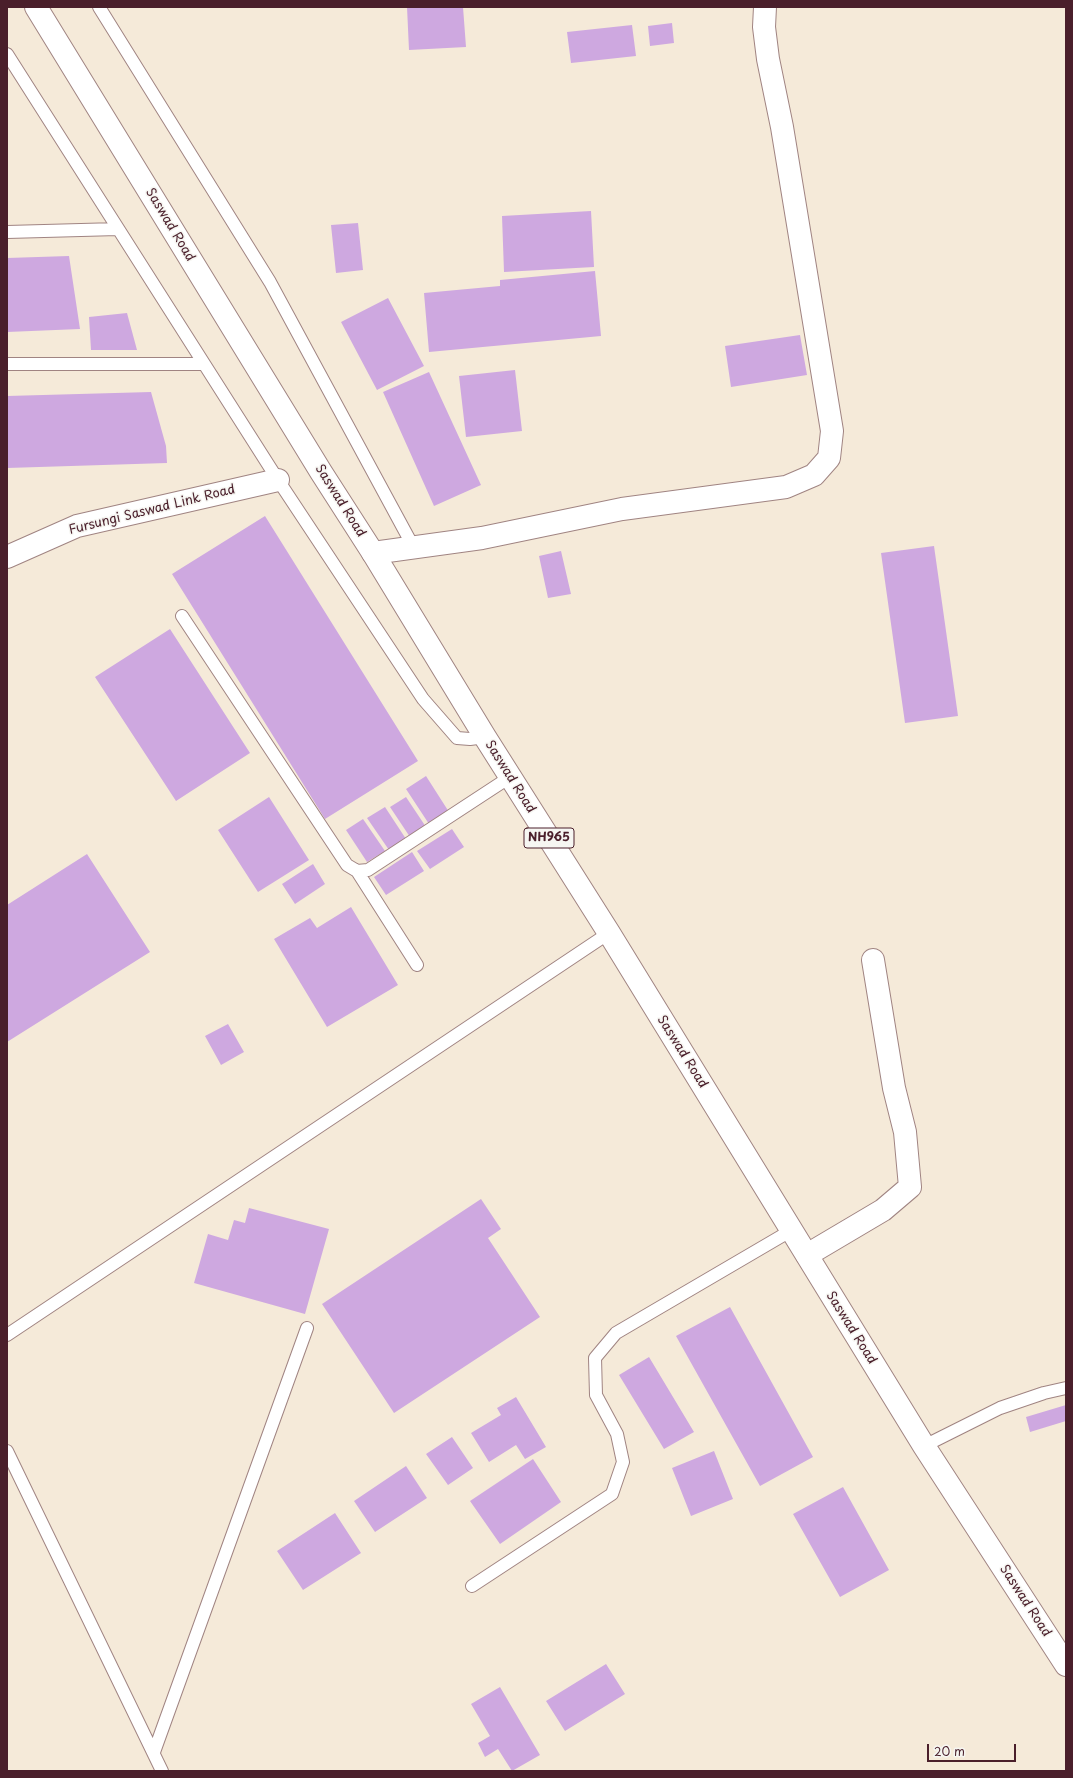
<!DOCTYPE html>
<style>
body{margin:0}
#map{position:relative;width:1073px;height:1778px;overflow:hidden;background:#f5ead9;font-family:"Playpen Sans",sans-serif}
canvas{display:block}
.frame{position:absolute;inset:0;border:8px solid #4a1f2b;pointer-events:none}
.scale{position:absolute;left:927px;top:1744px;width:89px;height:18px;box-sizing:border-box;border:2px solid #4a1f2b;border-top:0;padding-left:5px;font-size:12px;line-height:14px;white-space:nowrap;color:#4a1f2b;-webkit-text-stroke:3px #f6f6f2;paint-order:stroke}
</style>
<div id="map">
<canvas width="1073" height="1778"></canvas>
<div class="frame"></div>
<div class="scale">20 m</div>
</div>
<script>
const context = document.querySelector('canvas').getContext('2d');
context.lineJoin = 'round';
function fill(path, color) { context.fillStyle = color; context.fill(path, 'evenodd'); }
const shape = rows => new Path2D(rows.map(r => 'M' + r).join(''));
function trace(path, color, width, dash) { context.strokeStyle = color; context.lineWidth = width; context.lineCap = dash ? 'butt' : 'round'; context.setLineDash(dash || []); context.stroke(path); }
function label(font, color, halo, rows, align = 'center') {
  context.font = font + ' "Playpen Sans",sans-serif'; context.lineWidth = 3; context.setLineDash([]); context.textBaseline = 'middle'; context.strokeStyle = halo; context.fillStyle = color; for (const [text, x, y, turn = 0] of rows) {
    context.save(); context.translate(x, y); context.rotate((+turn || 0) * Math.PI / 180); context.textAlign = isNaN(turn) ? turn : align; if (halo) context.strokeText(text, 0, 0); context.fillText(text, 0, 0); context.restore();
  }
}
const building = shape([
 [407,7,463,7,466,47,409,50],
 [672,23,674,43,650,46,648,26],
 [632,25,636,56,571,63,567,32],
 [591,211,594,267,504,272,502,216],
 [358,223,363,270,336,273,331,225],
 [69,256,80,329,7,332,7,258],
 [595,271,601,336,429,352,424,293,500,286,500,280],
 [388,298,424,366,377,390,341,322],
 [127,313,137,350,91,350,89,317],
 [800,335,807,375,731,387,725,346],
 [515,370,522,431,466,437,459,376],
 [429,372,481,485,434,506,383,392],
 [151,392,166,446,167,463,7,468,7,396],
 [265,516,418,761,325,819,172,574],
 [934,546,958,716,905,723,881,553],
 [561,551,571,594,548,598,539,556],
 [170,629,250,753,176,801,95,677],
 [426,776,449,812,429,824,406,789],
 [269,797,309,860,258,892,218,830],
 [406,797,426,827,410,837,390,807],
 [385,807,406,839,389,850,367,818],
 [363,819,385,851,367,862,346,830],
 [452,829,464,847,430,869,417,851],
 [412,852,424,871,386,895,374,877],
 [87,854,150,952,7,1042,7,905],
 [313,864,325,884,295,904,282,884],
 [351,907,398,985,327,1027,274,939,310,918,317,928],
 [228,1024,244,1052,221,1065,205,1036],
 [481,1199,501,1229,488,1238,540,1317,394,1413,322,1304],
 [249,1208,329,1229,305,1314,194,1283,208,1234,228,1240,234,1220,245,1223],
 [730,1307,813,1457,760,1486,676,1336],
 [649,1357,694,1432,664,1449,619,1375],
 [516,1397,546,1447,525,1459,516,1445,489,1462,471,1433,501,1415,497,1408],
 [1066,1405,1066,1421,1030,1432,1026,1417],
 [452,1437,473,1468,448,1485,426,1454],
 [714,1451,733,1499,691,1516,672,1468],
 [533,1459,561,1502,500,1544,470,1501],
 [406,1466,427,1498,375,1532,354,1501],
 [843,1487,889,1570,840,1597,793,1514],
 [335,1513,361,1553,303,1590,277,1551],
 [606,1664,625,1694,565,1731,546,1701],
 [500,1687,540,1755,512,1771,498,1749,485,1757,478,1743,490,1736,471,1704]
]);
const service = shape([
 [99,7,270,282,414,548],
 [7,54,278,480,423,699,457,738,470,739,485,737],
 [7,232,118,229],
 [7,364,204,364],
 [182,616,347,865,357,871,368,870,510,777],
 [357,871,417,965],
 [7,1335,609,933],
 [924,1446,1000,1408,1044,1393,1066,1388],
 [7,1451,162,1771],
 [472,1586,612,1494,623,1462,617,1434,596,1395,595,1358,616,1333,792,1230],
 [154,1752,307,1328]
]);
const minor = shape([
 [373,553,482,538,622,509,786,487,814,475,829,458,832,431,782,127,768,59,764,27,765,7],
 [807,1255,883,1210,910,1187,905,1132,894,1088,873,960]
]);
const tertiary = shape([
 [7,557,77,526,278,480]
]);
const trunk = shape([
 [36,7,321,472,373,553,485,737,609,933,924,1446,1066,1665]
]);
const shields = [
 [549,838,50]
];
const shieldNames = [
 ["NH965",549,838]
];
const streetNames = [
 ["Saswad Road",170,225,59],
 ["Saswad Road",340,501,58],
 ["Fursungi Saswad Link Road",152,510,-14],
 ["Saswad Road",510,777,58],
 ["Saswad Road",682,1052,58],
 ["Saswad Road",851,1328,58],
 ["Saswad Road",1025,1601,57]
];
fill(building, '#cea8e0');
trace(service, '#a08482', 14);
trace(minor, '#a08482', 24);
trace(tertiary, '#a08482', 24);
trace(trunk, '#a08482', 24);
trace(service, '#fff', 12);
trace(minor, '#fff', 22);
trace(tertiary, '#fff', 22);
trace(trunk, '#fff', 22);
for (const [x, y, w] of shields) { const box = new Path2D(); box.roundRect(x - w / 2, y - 10, w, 20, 3); context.fillStyle = '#f6f6f2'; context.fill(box); trace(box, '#4a1f2b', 1); }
label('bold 12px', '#4a1f2b', null, shieldNames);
label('13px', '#4a1f2b', '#f6f6f2', streetNames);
</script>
